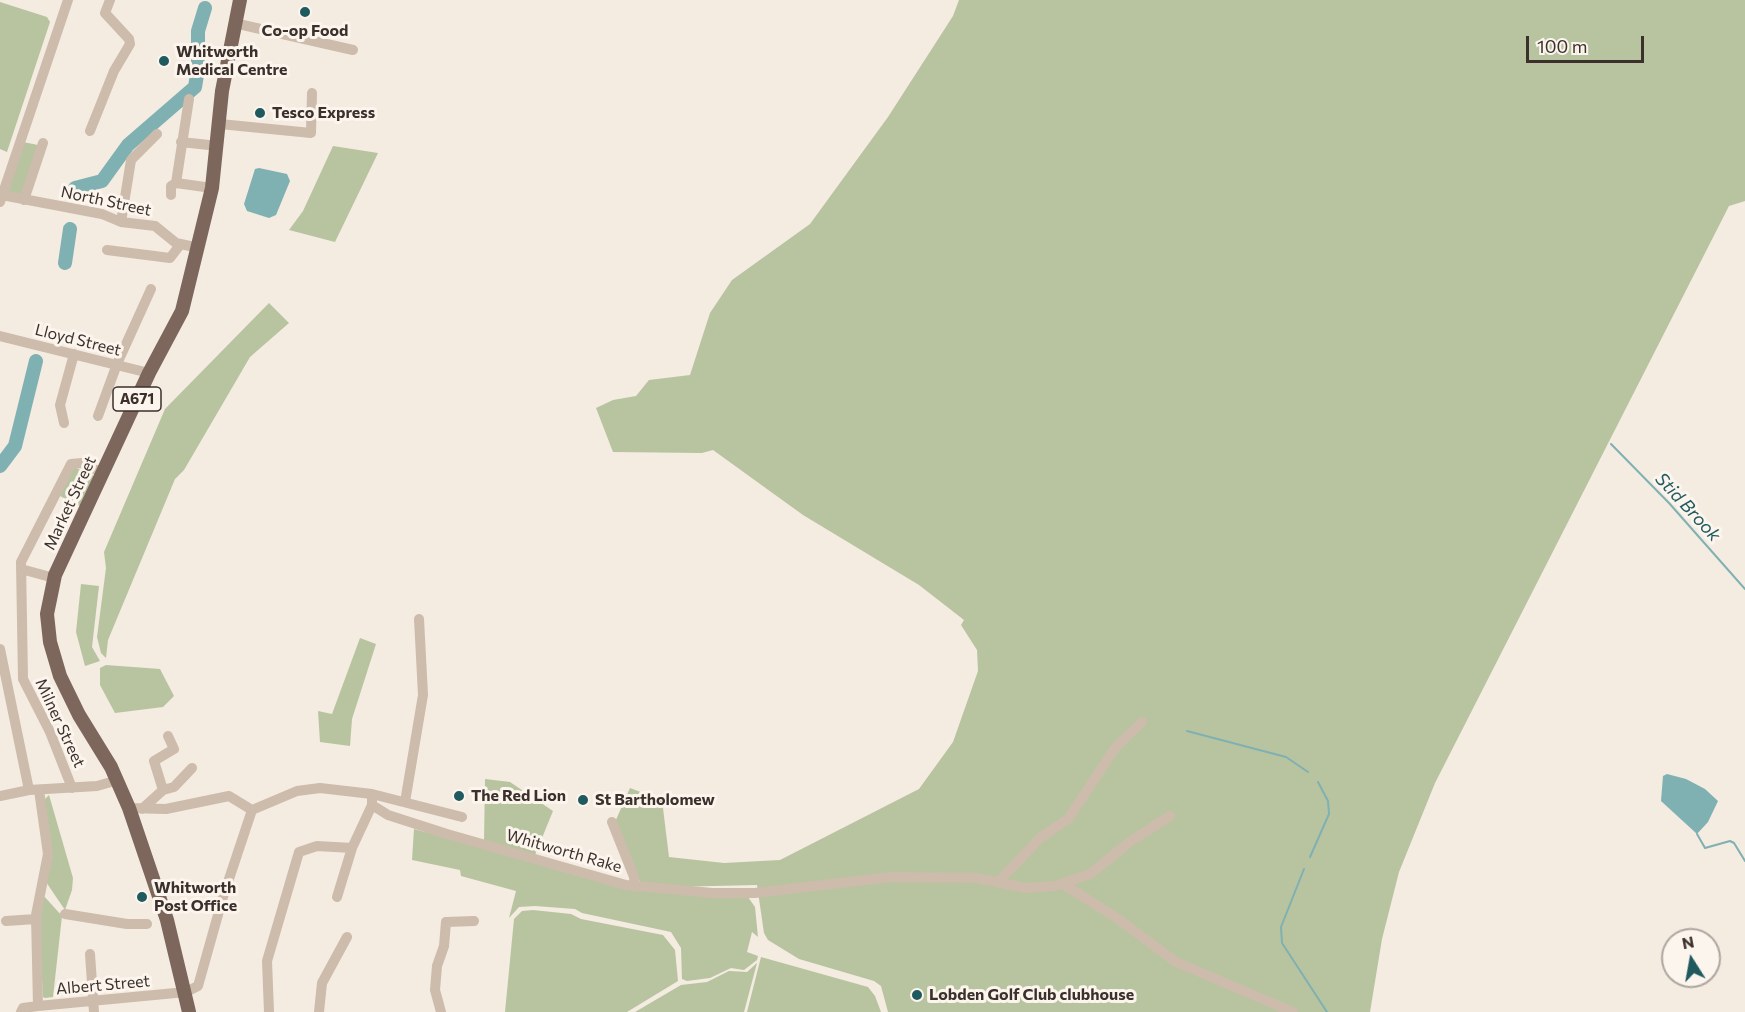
<!DOCTYPE html>
<style>
body{margin:0}
#map{position:relative;width:1745px;height:1012px;overflow:hidden;background:#f4ebe1;font-family:Commissioner,sans-serif}
canvas{display:block}
.north{position:absolute;left:1661px;top:928px;width:60px;height:60px;box-sizing:border-box;background:#fbf5ee;border:2px solid #aea6a0;border-radius:50%;rotate:349deg;font-size:16px;font-weight:700;line-height:24px;text-align:center;color:#3b302b}
.north::after{content:'';display:block;margin:auto;width:21px;height:27px;background:#1f5a5e;clip-path:polygon(50% 0,100% 100%,50% 72%,0 100%)}
.scale{position:absolute;left:1526px;top:36px;width:118px;height:27px;box-sizing:border-box;border:3px solid #3b302b;border-top:0;padding-left:8px;font-size:18px;line-height:21px;white-space:nowrap;color:#3b302b;-webkit-text-stroke:4px #fbf5ee;paint-order:stroke}
</style>
<div id="map">
<canvas width="1745" height="1012"></canvas>
<div class="north">N</div>
<div class="scale">100 m</div>
</div>
<script>
const context = document.querySelector('canvas').getContext('2d');
context.lineJoin = 'round';
function fill(path, color) { context.fillStyle = color; context.fill(path, 'evenodd'); }
const shape = rows => new Path2D(rows.map(r => 'M' + r).join(''));
function trace(path, color, width, dash) { context.strokeStyle = color; context.lineWidth = width; context.lineCap = dash ? 'butt' : 'round'; context.setLineDash(dash || []); context.stroke(path); }
function label(font, color, halo, rows, align = 'center') {
  context.font = font + ' Commissioner,sans-serif'; context.lineWidth = 6; context.setLineDash([]); context.textBaseline = 'middle'; context.strokeStyle = halo; context.fillStyle = color; for (const [text, x, y, turn = 0] of rows) {
    context.save(); context.translate(x, y); context.rotate((+turn || 0) * Math.PI / 180); context.textAlign = isNaN(turn) ? turn : align; if (halo) context.strokeText(text, 0, 0); context.fillText(text, 0, 0); context.restore();
  }
}
const green = shape([
 [959,0,1745,0,1745,201,1729,206,1435,783,1399,872,1382,939,1370,1012,888,1012,881,986,874,981,799,959,768,940,764,933,757,885,668,887,640,882,615,822,630,788,662,800,669,857,724,863,780,860,919,789,953,742,978,671,977,650,961,625,964,620,919,585,803,515,713,450,702,453,613,452,596,408,613,400,636,396,649,380,690,375,710,313,732,280,810,224,888,117,953,16],
 [0,2,47,17,50,22,7,152,0,149],
 [23,142,38,145,22,195,7,192],
 [333,146,378,153,335,242,289,230,303,211],
 [269,303,289,323,250,357,184,470,175,479,108,640,106,658,101,653,97,637,106,568,104,552,165,409],
 [74,467,96,477,82,507,60,496],
 [81,584,99,586,92,647,100,661,85,666,76,632],
 [360,638,376,644,352,719,350,746,320,742,318,711,332,714],
 [106,665,160,669,174,696,163,707,115,713,100,685,100,668],
 [485,779,510,782,553,811,535,855,484,841],
 [49,795,73,878,72,890,65,910,46,882,44,800],
 [414,829,595,878,748,897,755,907,758,937,752,932,747,952,758,956,757,960,744,970,731,968,710,978,687,981,682,979,681,948,671,932,582,913,575,909,535,906,519,907,509,918,516,891,461,876,460,870,412,860],
 [43,895,62,916,53,997,45,998,43,997,39,925],
 [533,910,571,914,581,919,663,935,675,950,678,981,627,1012,505,1012,514,919,522,911],
 [761,957,868,987,875,996,881,1012,747,1012],
 [757,963,744,1012,635,1012,681,985,707,982,729,971,747,972]
]);
const water = shape([
 [259,168,287,174,290,181,276,215,269,218,247,211,244,204,255,169],
 [1667,774,1686,779,1705,789,1718,801,1708,822,1697,834,1661,801,1663,776]
]);
const stream = shape([
 [1611,444,1669,503,1745,589],
 [1187,731,1286,757,1308,772],
 [1697,834,1705,848,1730,841,1734,843,1745,861],
 [1310,857,1329,814,1328,801,1318,782],
 [1304,869,1281,927,1282,943,1327,1012]
]);
const river = shape([
 [75,188,102,181,128,145,195,87,198,69,198,31,205,8],
 [65,263,70,229],
 [0,466,15,446,36,361]
]);
const minor = shape([
 [234,23,353,50],
 [220,124,311,133,312,93],
 [90,131,114,71,130,44,129,39,105,13,110,0],
 [181,142,218,146],
 [176,183,212,188],
 [2,195,102,214,121,222,155,226,176,243,199,248],
 [171,195,171,186,176,183,189,99],
 [24,200,43,143],
 [0,202,68,0],
 [121,222,131,160,157,134],
 [107,250,170,258,180,245],
 [0,336,149,373],
 [98,416,117,364,151,289],
 [64,423,60,405,74,354],
 [21,569,54,578],
 [0,649,29,790],
 [72,788,50,732,23,679,21,562,71,464,82,463,102,473],
 [163,790,174,787,192,768],
 [0,796,29,790,97,786,118,780],
 [405,802,423,695,419,619],
 [372,805,388,815,447,834,626,885,712,893,755,893,891,877,977,878,1025,888,1055,886,1090,874,1131,841,1170,816],
 [129,808,166,809,229,796,252,810],
 [142,809,163,790,154,761,174,749,168,736],
 [252,810,297,791,320,788,372,794,462,817],
 [612,822,634,877,635,887],
 [999,881,1040,838,1068,819,1115,748,1142,722],
 [1063,884,1117,918,1176,962,1293,1012],
 [337,897,352,848,372,805,372,799],
 [65,914,127,924,147,924],
 [6,921,36,919],
 [90,954,94,1012],
 [38,1006,36,915,48,854,39,790],
 [21,1012,23,1008,38,1006,186,992,198,986,223,897,252,810],
 [269,1012,267,961,299,852,317,846,352,848],
 [319,1012,322,983,347,937],
 [441,1012,435,990,437,966,444,946,446,922,474,921]
]);
const major = shape([
 [189,1012,167,920,129,808,111,767,79,715,60,676,50,642,47,614,55,575,149,373,182,311,212,188,222,91,240,0]
]);
const markers = [
 [305,12,6,"#1f5a5e"],
 [164,61,6,"#1f5a5e"],
 [260,113,6,"#1f5a5e"],
 [459,796,6,"#1f5a5e"],
 [583,800,6,"#1f5a5e"],
 [142,897,6,"#1f5a5e"],
 [917,995,6,"#1f5a5e"]
];
const shields = [
 [137,399,48]
];
const shieldNames = [
 ["A671",137,399]
];
const poiNames = [
 ["Co-op Food",305,31,"center"],
 ["Whitworth",176,52],
 ["Medical Centre",176,70],
 ["Tesco Express",272,113],
 ["The Red Lion",471,796],
 ["St Bartholomew",595,800],
 ["Whitworth",154,888],
 ["Post Office",154,906],
 ["Lobden Golf Club clubhouse",929,995]
];
const streetNames = [
 ["North Street",106,201,12],
 ["Lloyd Street",78,340,14],
 ["Market Street",70,503,-65],
 ["Milner Street",60,723,65],
 ["Whitworth Rake",564,851,16],
 ["Albert Street",103,985,-5]
];
const waterNames = [
 ["Stid Brook",1688,507,47]
];
fill(green, '#b8c4a0');
fill(water, '#7fb0b2');
trace(stream, '#7fb0b2', 2);
trace(river, '#7fb0b2', 14);
trace(minor, '#cdbbac', 10);
trace(major, '#7d675c', 14);
for (const [x, y, r, color] of markers) { const dot = new Path2D(); dot.arc(x, y, r, 0, 2 * Math.PI); context.fillStyle = color; context.fill(dot); trace(dot, '#fbf5ee', 2); }
for (const [x, y, w] of shields) { const box = new Path2D(); box.roundRect(x - w / 2, y - 12, w, 24, 4.5); context.fillStyle = '#fbf5ee'; context.fill(box); trace(box, '#3b302b', 1.5); }
label('bold 15px', '#3b302b', null, shieldNames);
label('bold 16px', '#3b302b', '#fbf5ee', poiNames, 'left');
label('16px', '#3b302b', '#fbf5ee', streetNames);
label('italic 18px', '#1f5a5e', '#fbf5ee', waterNames);
</script>
